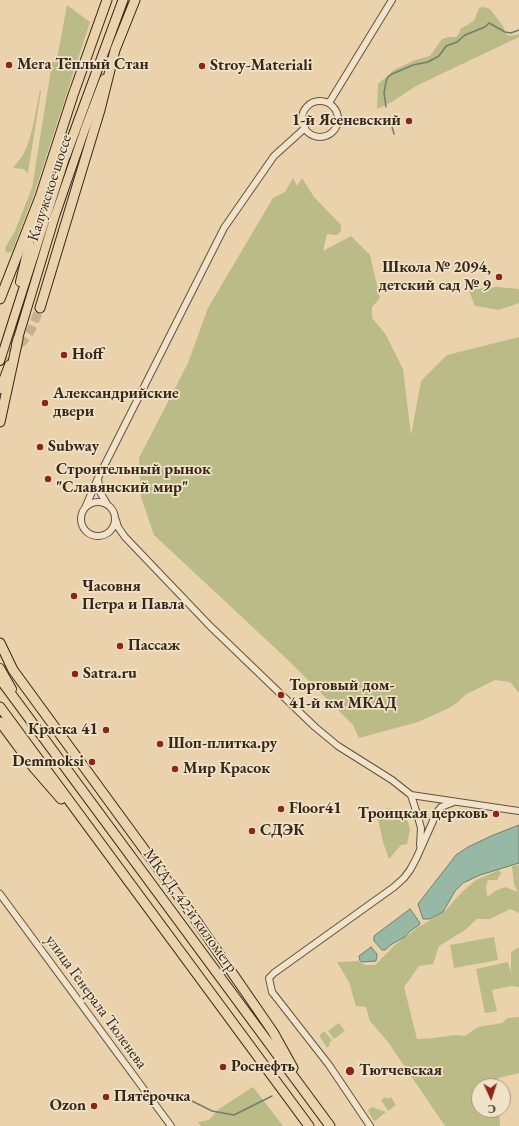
<!DOCTYPE html>
<meta charset="utf-8">
<style>
body{margin:0}
#map{position:relative;width:519px;height:1126px;overflow:hidden;background:#ead2ad;font-family:"EB Garamond",serif}
canvas{display:block}
.north{position:absolute;left:471px;top:1078px;width:40px;height:40px;box-sizing:border-box;background:#f1e2ca;border:1px solid #a79782;border-radius:50%;rotate:177deg;font-size:11px;font-weight:700;line-height:16px;text-align:center;color:#372717}
.north::after{content:'';display:block;margin:auto;width:14px;height:18px;background:#8f2418;clip-path:polygon(50% 0,100% 100%,50% 72%,0 100%)}
</style>
<div id="map">
<canvas width="519" height="1126"></canvas>
<div class="north">С</div>
</div>
<script>
const context = document.querySelector('canvas').getContext('2d');
context.lineJoin = 'round';
function fill(path, color) { context.fillStyle = color; context.fill(path, 'evenodd'); }
const shape = rows => new Path2D(rows.map(r => 'M' + r).join(''));
function trace(path, color, width, dash) { context.strokeStyle = color; context.lineWidth = width; context.lineCap = dash ? 'butt' : 'round'; context.setLineDash(dash || []); context.stroke(path); }
function label(font, color, halo, rows, align = 'center') {
  context.font = font + ' "EB Garamond",serif'; context.lineWidth = 3.5; context.setLineDash([]); context.textBaseline = 'middle'; context.strokeStyle = halo; context.fillStyle = color; for (const [text, x, y, turn = 0] of rows) {
    context.save(); context.translate(x, y); context.rotate((+turn || 0) * Math.PI / 180); context.textAlign = isNaN(turn) ? turn : align; if (halo) context.strokeText(text, 0, 0); context.fillText(text, 0, 0); context.restore();
  }
}
const green = shape([
 [67,5,90,22,33,197,12,251,9,253,6,252,5,248,15,231,32,188,52,63,57,59],
 [483,7,490,9,503,26,506,34,510,36,519,34,519,37,416,86,390,103,377,109,378,84,394,70,415,60,430,56,442,39,449,37,456,37,460,32,460,29,474,21,479,8],
 [40,90,41,91,28,173,23,169,13,168,23,155,29,141,33,126],
 [293,178,297,186,302,178,314,197,341,225,341,231,337,235,327,234,323,251,351,236,370,255,380,298,372,307,372,318,386,335,403,369,411,435,421,381,447,355,519,337,519,693,510,682,495,680,465,695,457,703,447,709,418,722,359,738,353,725,289,661,154,535,141,497,139,458,188,363,208,308,273,198,285,192],
 [497,287,519,289,519,303,499,310,475,306,469,291,483,288],
 [387,808,404,811,410,829,407,844,401,845,389,859,383,842,377,815],
 [519,865,519,913,510,909,490,919,477,919,465,930,439,946,433,964,419,966,404,987,417,1039,434,1038,456,1035,465,1036,478,1027,502,1023,507,1018,519,1017,519,1073,498,1078,498,1086,479,1086,479,1110,499,1110,500,1126,445,1126,388,1042,370,1021,366,1007,356,1006,349,982,337,962,358,961,365,965,375,965,394,946,417,928,444,912,463,891,476,880,499,870,501,873,497,880,488,880,486,886,487,897,495,891,505,887,518,892,514,884,512,866],
 [494,937,498,960,454,968,450,945],
 [519,947,519,987,511,986,492,990,497,1011,485,1013,476,969,508,962,511,973,511,952],
 [339,1023,345,1031,334,1039,328,1031],
 [324,1031,332,1040,329,1043,330,1045,327,1048,320,1037,320,1035],
 [253,1087,283,1126,201,1126,198,1122,209,1120,219,1109],
 [386,1097,388,1099,391,1097,396,1105,388,1111,381,1100],
 [372,1107,386,1112,375,1121,373,1120,368,1110]
]);
const water = shape([
 [519,825,519,863,480,875,463,883,455,891,443,912,430,919,423,919,418,904,456,855,468,847,491,836,519,825],
 [410,909,413,913,420,923,419,925,409,932,405,937,392,944,385,950,382,950,374,941,374,936,410,909],
 [371,947,377,954,377,956,376,961,362,962,360,961,359,956,371,947]
]);
const stream = shape([
 [386,107,384,93,386,82,388,77,392,74,413,65,428,62,439,56,446,46,457,42,465,35,485,27,489,23,505,32,511,33,519,30],
 [392,127,394,134],
 [192,1101,212,1111,234,1115,272,1096]
]);
const highwayTunnel = shape([
 [0,362,11,354,24,340,31,330,40,308]
]);
const minor = shape([
 '302 119a18 18 0 1 1 36 0a18 18 0 1 1-36 0Z',
 [329,103,392,0],
 [98,479,100,492,107,504],
 '81 519a17 17 0 1 1 34 0a17 17 0 1 1-34 0Z',
 [85,508,98,478,224,228,274,156,305,128],
 [116,520,118,527,125,537,210,626,315,727,338,746,392,780,411,795,519,811],
 [411,795,418,817,421,828,420,845],
 [0,894,171,1126],
 [370,1126,329,1065,272,992,269,978,274,973,394,887,404,878,410,870,416,859,437,812,441,807,454,802]
]);
const major = shape([
 [20,282,35,219],
 [16,345,55,216,85,129,104,79],
 [0,361,66,155],
 [0,389,9,365],
 [0,668,12,689]
]);
const highway = shape([
 [66,155,123,0],
 [0,299,40,197,73,95,107,0],
 [40,308,100,110,115,50,135,0],
 [0,422,18,339],
 [0,643,13,670,193,916,273,1032,293,1068],
 [0,679,330,1126],
 [0,707,309,1126],
 [0,722,34,768,61,799]
]);
const markers = [
 [9,65,4,"#8f2418"],
 [202,66,4,"#8f2418"],
 [409,121,4,"#8f2418"],
 [499,277,4,"#8f2418"],
 [64,355,4,"#8f2418"],
 [45,403,4,"#8f2418"],
 [40,447,4,"#8f2418"],
 [48,479,4,"#8f2418"],
 [74,596,4,"#8f2418"],
 [120,646,4,"#8f2418"],
 [75,674,4,"#8f2418"],
 [281,695,4,"#8f2418"],
 [106,730,4,"#8f2418"],
 [160,744,4,"#8f2418"],
 [92,762,4,"#8f2418"],
 [175,769,4,"#8f2418"],
 [281,809,4,"#8f2418"],
 [496,814,4,"#8f2418"],
 [252,831,4,"#8f2418"],
 [223,1067,4,"#8f2418"],
 [350,1071,5,"#8f2418"],
 [106,1097,4,"#8f2418"],
 [94,1106,4,"#8f2418"]
];
const poiNames = [
 ["Мега Тёплый Cтан",17,65],
 ["Stroy-Materiali",210,66],
 ["1-й Ясеневский",401,121,"right"],
 ["Школа № 2094,",491,268,"right"],
 ["детский сад № 9",491,286,"right"],
 ["Hoff",72,355],
 ["Александрийские",53,394],
 ["двери",53,412],
 ["Subway",48,447],
 ["Строительный рынок",56,470],
 ["\"Славянский мир\"",56,488],
 ["Часовня",82,587],
 ["Петра и Павла",82,605],
 ["Пассаж",128,646],
 ["Satra.ru",83,674],
 ["Торговый дом-",289,686],
 ["41-й км МКАД",289,704],
 ["Краска 41",98,730,"right"],
 ["Шоп-плитка.ру",168,744],
 ["Demmoksi",84,762,"right"],
 ["Мир Красок",183,769],
 ["Floor41",289,809],
 ["Троицкая церковь",488,814,"right"],
 ["СДЭК",260,831],
 ["Роснефть",231,1067],
 ["Тютчевская",359,1071],
 ["Пятёрочка",114,1097],
 ["Ozon",86,1106,"right"]
];
const streetNames = [
 ["Калужское шоссе",50,188,-72],
 ["МКАД, 42-й километр",190,911,54],
 ["улица Генерала Тюленева",96,1002,54]
];
fill(green, '#babb87');
fill(water, '#98b8a6');
trace(water, '#717e6d', 1);
trace(stream, '#717e6d', 1.5);
trace(highwayTunnel, '#c6b08f', 9, [9, 4.5]);
trace(minor, '#64523c', 8);
trace(major, '#372717', 10);
trace(highway, '#372717', 11);
trace(minor, '#f1e2ca', 6);
trace(major, '#ead2ad', 8);
trace(highway, '#ead2ad', 9);
for (const [x, y, r, color] of markers) { const dot = new Path2D(); dot.arc(x, y, r, 0, 2 * Math.PI); context.fillStyle = color; context.fill(dot); trace(dot, '#f1e2ca', 1.5); }
label('bold 16px', '#372717', '#f1e2ca', poiNames, 'left');
label('16px', '#372717', '#f1e2ca', streetNames);
</script>
